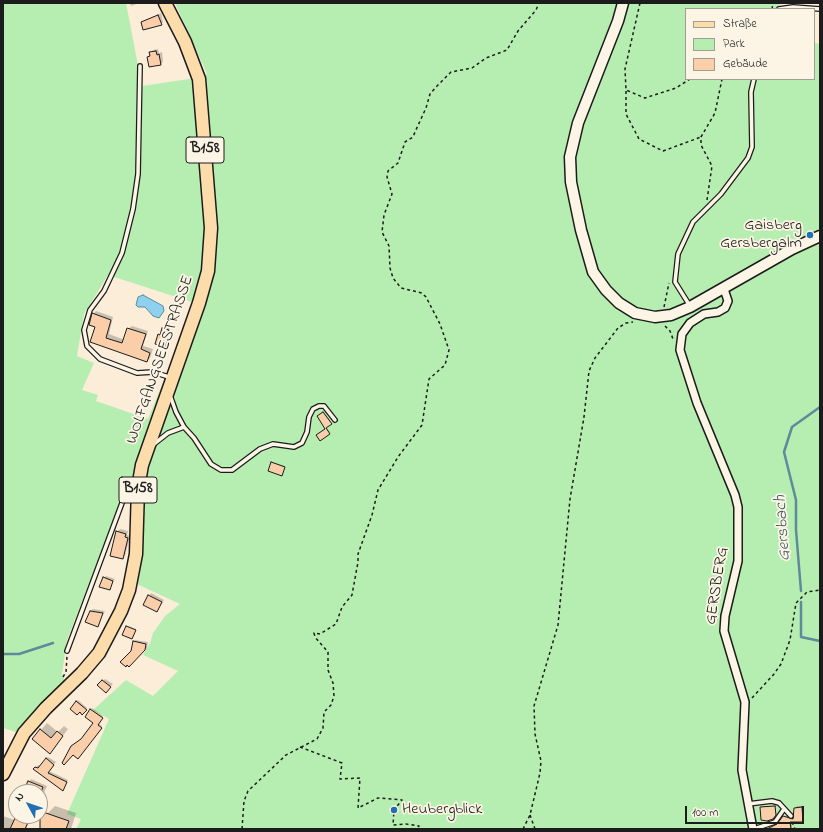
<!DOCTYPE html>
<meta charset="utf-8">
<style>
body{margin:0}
#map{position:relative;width:823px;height:832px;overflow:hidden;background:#fcedd9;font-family:"Indie Flower",sans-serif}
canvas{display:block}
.frame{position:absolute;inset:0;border:4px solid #1c1c1c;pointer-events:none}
.legend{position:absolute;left:685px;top:8px;width:130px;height:72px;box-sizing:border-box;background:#fcf5e5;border:1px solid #a29e95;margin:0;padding:5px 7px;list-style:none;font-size:12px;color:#1c1c1c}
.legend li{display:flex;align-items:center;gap:8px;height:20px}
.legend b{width:20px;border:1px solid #a29e95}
.north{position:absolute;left:8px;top:784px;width:40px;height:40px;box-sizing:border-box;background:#fcf5e5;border:1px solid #a29e95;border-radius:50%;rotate:310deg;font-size:11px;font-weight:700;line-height:16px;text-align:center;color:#1c1c1c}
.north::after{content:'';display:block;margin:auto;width:14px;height:18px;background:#1f6fb2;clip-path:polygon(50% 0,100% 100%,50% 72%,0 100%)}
.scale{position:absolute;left:685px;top:806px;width:119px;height:18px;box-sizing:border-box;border:2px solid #1c1c1c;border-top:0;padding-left:5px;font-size:12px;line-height:14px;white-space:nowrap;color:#1c1c1c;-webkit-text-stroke:3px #fcf5e5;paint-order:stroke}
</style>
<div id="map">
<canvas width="823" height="832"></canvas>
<div class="frame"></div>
<ul class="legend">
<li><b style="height:5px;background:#fddcac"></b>Straße</li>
<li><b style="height:11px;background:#b6eeb1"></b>Park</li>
<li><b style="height:11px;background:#facea9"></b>Gebäude</li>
</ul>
<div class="north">N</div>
<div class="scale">100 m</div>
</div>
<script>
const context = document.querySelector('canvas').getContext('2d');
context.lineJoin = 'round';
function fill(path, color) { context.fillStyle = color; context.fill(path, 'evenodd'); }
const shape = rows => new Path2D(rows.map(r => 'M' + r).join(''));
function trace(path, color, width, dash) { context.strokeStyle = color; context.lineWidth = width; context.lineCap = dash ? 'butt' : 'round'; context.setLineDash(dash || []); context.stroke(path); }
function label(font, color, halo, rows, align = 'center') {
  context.font = font + ' "Indie Flower",sans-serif'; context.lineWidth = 3.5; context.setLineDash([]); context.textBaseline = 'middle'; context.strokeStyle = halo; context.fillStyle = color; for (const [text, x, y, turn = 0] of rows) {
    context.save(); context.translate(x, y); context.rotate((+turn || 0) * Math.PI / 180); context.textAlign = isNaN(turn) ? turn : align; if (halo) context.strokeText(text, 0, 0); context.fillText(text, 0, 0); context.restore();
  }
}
const green = shape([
 [3,3,126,3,142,86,196,78,207,74,175,3,781,3,777,9,686,9,686,79,814,79,814,43,820,44,820,829,76,829,81,819,67,814,109,719,93,710,126,680,153,696,178,671,143,655,150,643,153,633,165,616,180,604,126,579,131,537,131,495,123,496,67,640,62,674,65,682,16,732,3,728],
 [108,275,195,303,148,419,96,401,98,395,82,390,94,363,77,356,84,314]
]);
const water = shape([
 [143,295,163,306,164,311,159,318,153,316,145,307,138,307,136,305,138,297,143,295]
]);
const shadow = shape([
 [130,3,139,3,131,6],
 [161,13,163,22,161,24,142,22],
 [158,49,159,53,162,52,163,62,161,64,150,66,148,57,153,50],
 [96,311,113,317,109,334,125,340,128,329,132,326,148,331,143,346,153,349,150,358,147,361,91,341,96,326,93,314],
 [165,327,170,328,165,346,159,335],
 [324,412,332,423,326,427,330,432,320,440,317,435,326,428,318,416],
 [272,462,285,466,282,474,272,463],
 [120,529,128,531,127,535,130,536,125,556,122,558,117,532],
 [106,576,115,579,109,589,104,578],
 [151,593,164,600,157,611,149,596],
 [93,609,105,611,97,626,90,611],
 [128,626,136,629,132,638,127,627],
 [135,640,148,642,147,648,129,666,127,664],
 [105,679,113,684,106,691,99,685],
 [78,700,87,708,82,714,71,709],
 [92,708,103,716,98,723,102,726,79,757,83,738,94,723,87,717],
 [47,723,58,732,64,726,68,729,50,753,41,730],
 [48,757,56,762,49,771,68,780,63,790,35,769,38,765,41,766],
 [31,779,47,786,40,802,40,792,25,792],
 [55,806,76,813,71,829,42,829,47,814],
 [762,806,776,806,776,814,774,817],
 [797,806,804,806,804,819,802,821,792,821,792,829,768,829,771,826,780,823,786,815,794,817,795,808],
 [3,816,15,820,17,816,31,816,26,829,17,829,11,826,10,829,3,829]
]);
const stream = shape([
 [801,591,796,530,796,500,784,452,792,427,820,407],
 [801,602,801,637,820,641],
 [3,654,19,654,53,643]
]);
const building = shape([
 [158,15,162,25,143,30,141,22,158,15],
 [156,51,157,55,159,54,161,65,149,67,147,57,150,56,149,52,156,51],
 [92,313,111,320,106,338,122,343,127,328,146,334,141,349,150,353,147,362,90,342,95,327,89,325,92,313],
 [162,328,169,330,165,347,155,344,158,334,160,335,162,328],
 [323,412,332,424,326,428,330,434,320,441,316,435,325,429,317,416,323,412],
 [271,462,285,467,282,476,268,471,271,462],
 [116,531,126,534,125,537,128,538,123,559,110,556,116,531],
 [103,577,113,581,110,590,99,587,103,577],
 [148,595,162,602,157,612,143,605,148,595],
 [90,611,103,613,98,627,85,622,90,611],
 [126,626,136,630,132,639,122,635,126,626],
 [133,641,146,644,145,650,129,667,127,665,126,667,120,662,131,651,133,641],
 [102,680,111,687,106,693,97,685,102,680],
 [76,701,87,710,82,715,80,712,77,715,70,709,76,701],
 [90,709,103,718,98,725,102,728,78,759,73,755,64,765,62,763,71,746,81,739,93,723,85,717,90,709],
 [40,729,51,738,57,731,63,736,50,754,32,739,40,729],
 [46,758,54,765,48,773,67,782,63,791,33,769,35,767,38,768,46,758],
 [28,781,43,787,41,792,23,792,28,781],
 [775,806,776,815,773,819,767,821,761,820,760,807,775,806],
 [802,807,803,822,790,822,791,829,767,829,777,824,783,816,793,819,794,808,802,807],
 [40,811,69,821,66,829,40,829,40,811],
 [16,816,31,816,25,829,10,829,16,816]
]);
const path = shape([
 [640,3,625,69,626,90,645,98,676,88,690,79],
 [772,9,773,3],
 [626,91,626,114,639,139,663,151,701,137],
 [707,200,712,166,701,145,701,137,715,113,722,79],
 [664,307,669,283],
 [665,326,670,331,673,339],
 [63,677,66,672,67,656],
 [752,698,774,674,781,664,790,640,796,603,807,592,820,590],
 [300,747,342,763,340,779,360,778,358,808,378,798,402,800,394,810,393,825,406,824,419,826,417,829],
 [530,815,535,829],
 [792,822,795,829],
 [242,829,244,801,248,791,286,755,317,739,323,728,324,712,331,705,334,696,333,683,328,670,328,652,315,637,314,633,320,634,336,624,342,607,352,595,358,562,358,554,372,515,378,490,398,457,422,425,429,379,445,365,449,350,440,324,426,297,422,293,401,288,393,278,390,268,389,246,382,232,384,215,392,194,387,177,388,171,398,163,405,142,413,137,415,132,426,108,430,94,436,87,451,72,472,68,486,58,507,50,518,31,536,10,539,3],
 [523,829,530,815,540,773,541,761,535,734,534,706,558,625,570,499,584,417,589,371,595,358,618,328,626,323,633,322]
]);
const service = shape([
 [779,9,793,7,820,9],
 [140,66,138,174,133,209,122,253,104,291,90,310,84,330,87,346,100,359,137,373,153,372,172,378],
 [690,306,675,282,678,254,693,222,721,194,748,158,752,147,751,92,754,79],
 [169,397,171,398,176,412,184,427,194,438,211,464,221,470,232,470,260,449,273,444,294,447,302,443,307,432,309,417,313,409,319,406,324,406,335,420],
 [154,444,168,433,184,427],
 [67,651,125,495,131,490,135,489],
 [748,804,772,801,779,803,791,816],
 [754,829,775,822,784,809]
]);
const minor = shape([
 [724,289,728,301,725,308,718,312,704,314,690,323,682,334,680,350,697,403,735,495,738,507,738,561,725,616,724,631,745,702,742,770,753,829]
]);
const secondary = shape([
 [623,3,618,21,578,123,570,157,571,182,581,230,593,272,606,290,619,303,635,313,655,317,671,315,690,307,792,249,820,236]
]);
const primary = shape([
 [3,774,24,733,46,708,82,673,99,653,121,611,129,590,136,554,138,488,142,465,199,303,208,271,211,228,199,79,185,42,165,3]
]);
const markers = [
 [810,235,4,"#1f6fb2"],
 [394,810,4,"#1f6fb2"]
];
const shields = [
 [205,150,38],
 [138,490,38]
];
const shieldNames = [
 ["B158",205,150],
 ["B158",138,490]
];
const poiNames = [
 ["Gaisberg",802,226],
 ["Gersbergalm",802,244],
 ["Heubergblick",402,810,"left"]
];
const streetNames = [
 ["WOLFGANGSEESTRASSE",161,360,-71],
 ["GERSBERG",718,586,-81]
];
const waterNames = [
 ["Gersbach",784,528,-94]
];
fill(green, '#b6eeb1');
fill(water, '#8dd1ef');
trace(water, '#60899b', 1);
fill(shadow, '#0003');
trace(stream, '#60899b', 2.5);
fill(building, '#facea9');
trace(building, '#1c1c1c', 1);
trace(service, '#1c1c1c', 6);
trace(minor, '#1c1c1c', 10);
trace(secondary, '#1c1c1c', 13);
trace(primary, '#1c1c1c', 15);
trace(path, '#1c1c1c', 1.5, [3, 3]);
trace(service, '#fcf5e5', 3.5);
trace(minor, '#fcf5e5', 7);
trace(secondary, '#fcf5e5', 10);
trace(primary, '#fddcac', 12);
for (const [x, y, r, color] of markers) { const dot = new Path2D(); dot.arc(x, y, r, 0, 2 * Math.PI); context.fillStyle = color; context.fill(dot); trace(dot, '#fcf5e5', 1.5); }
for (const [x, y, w] of shields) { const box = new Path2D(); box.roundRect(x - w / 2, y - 13, w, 26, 3); context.fillStyle = '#fcf5e5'; context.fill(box); trace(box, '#1c1c1c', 1); }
label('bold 15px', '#1c1c1c', null, shieldNames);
label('16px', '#1c1c1c', '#fcf5e5', poiNames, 'right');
label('16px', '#1c1c1c', '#fcf5e5', streetNames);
label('italic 17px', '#445b66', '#fcf5e5', waterNames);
</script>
